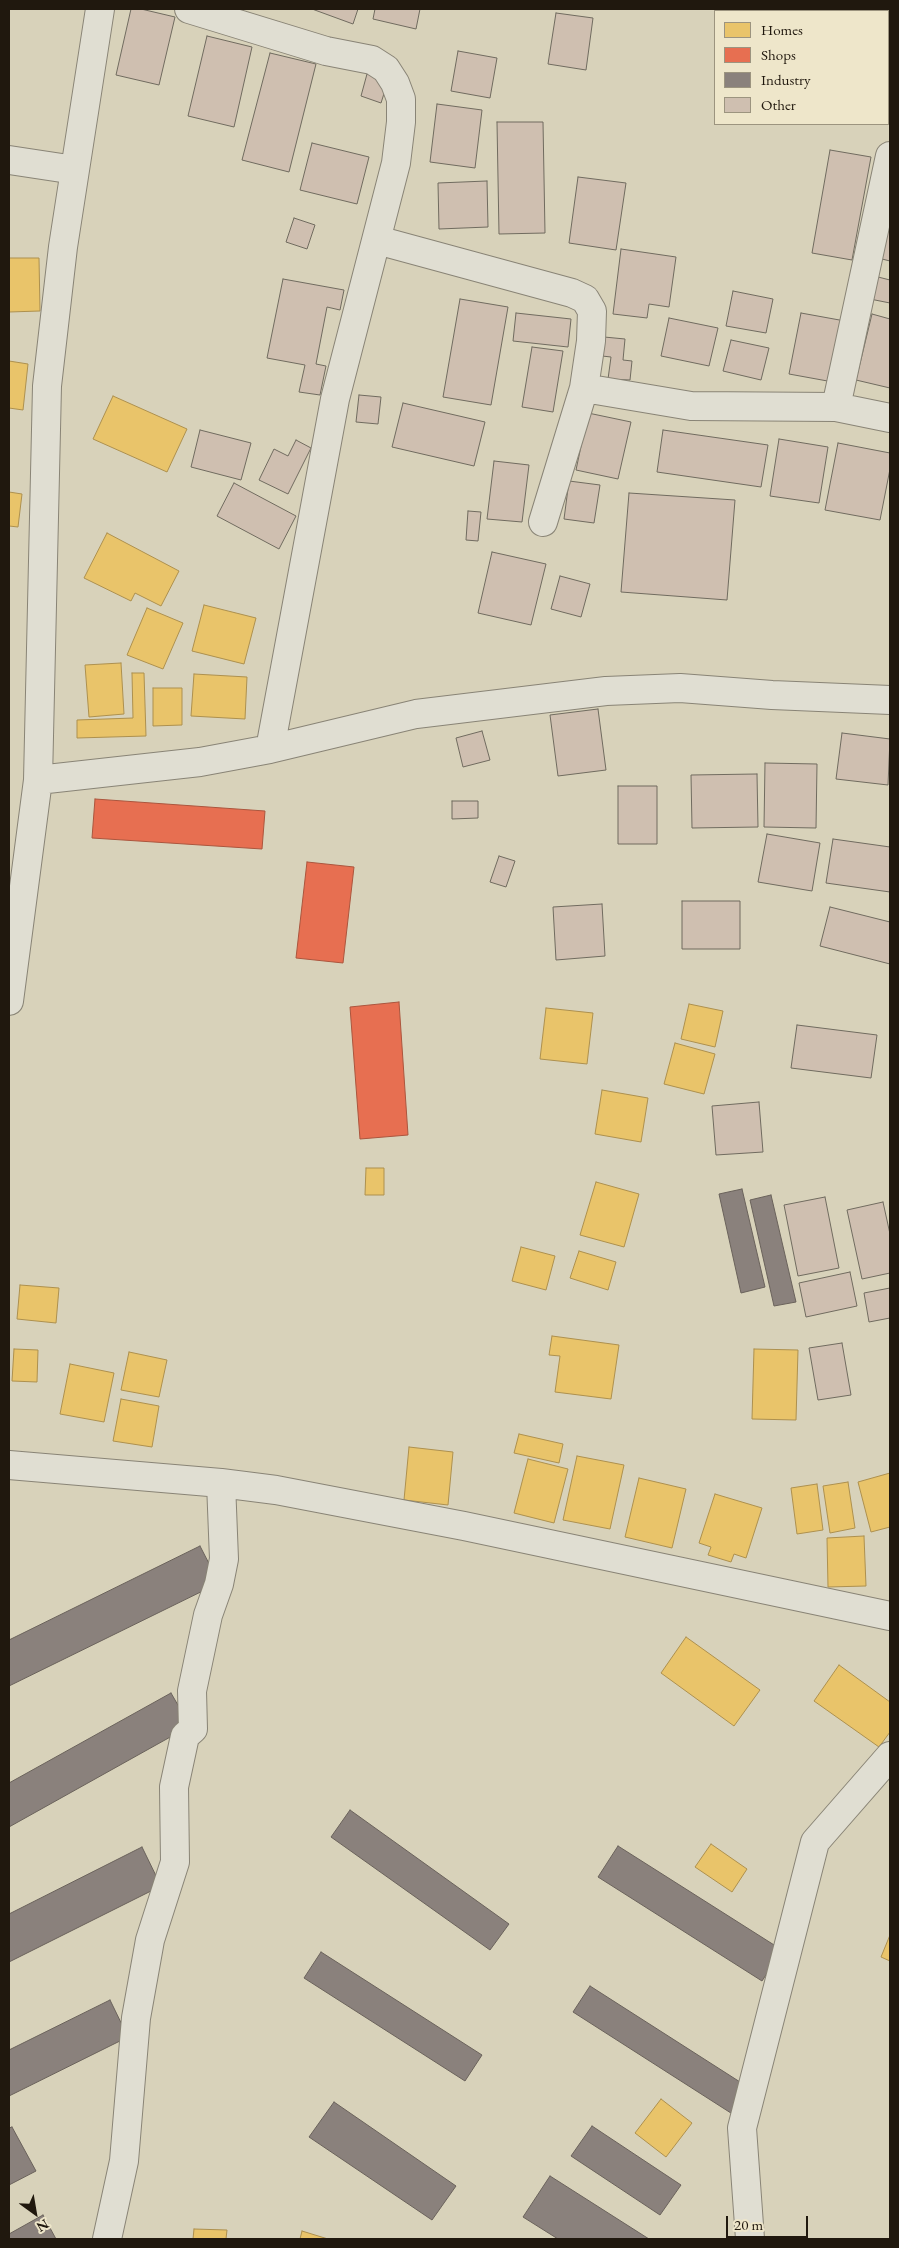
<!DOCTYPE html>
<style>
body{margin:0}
#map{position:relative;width:899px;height:2248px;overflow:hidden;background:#d8d2ba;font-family:"EB Garamond",serif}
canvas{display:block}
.frame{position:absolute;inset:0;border:10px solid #20180e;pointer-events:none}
.legend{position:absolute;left:714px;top:10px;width:175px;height:115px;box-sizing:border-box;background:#eee6ca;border:1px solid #9c947f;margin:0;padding:6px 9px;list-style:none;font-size:15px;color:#20180e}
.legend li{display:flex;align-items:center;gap:10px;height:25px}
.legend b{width:25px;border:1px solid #9c947f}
.north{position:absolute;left:10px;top:2188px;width:50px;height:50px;-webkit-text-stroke:4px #eee6ca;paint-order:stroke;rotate:148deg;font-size:14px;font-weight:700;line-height:20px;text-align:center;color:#20180e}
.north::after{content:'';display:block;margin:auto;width:18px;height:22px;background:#20180e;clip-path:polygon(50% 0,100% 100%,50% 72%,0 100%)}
.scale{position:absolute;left:726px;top:2216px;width:82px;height:22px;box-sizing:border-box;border:2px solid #20180e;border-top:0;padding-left:6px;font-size:15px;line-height:18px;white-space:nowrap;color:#20180e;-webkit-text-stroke:4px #eee6ca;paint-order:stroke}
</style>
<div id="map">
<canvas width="899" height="2248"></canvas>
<div class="frame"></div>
<ul class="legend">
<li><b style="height:14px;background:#e9c46a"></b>Homes</li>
<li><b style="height:14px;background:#e76f51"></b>Shops</li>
<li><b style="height:14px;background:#8a817c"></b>Industry</li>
<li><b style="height:14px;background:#cfbfb0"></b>Other</li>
</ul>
<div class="north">N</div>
<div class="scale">20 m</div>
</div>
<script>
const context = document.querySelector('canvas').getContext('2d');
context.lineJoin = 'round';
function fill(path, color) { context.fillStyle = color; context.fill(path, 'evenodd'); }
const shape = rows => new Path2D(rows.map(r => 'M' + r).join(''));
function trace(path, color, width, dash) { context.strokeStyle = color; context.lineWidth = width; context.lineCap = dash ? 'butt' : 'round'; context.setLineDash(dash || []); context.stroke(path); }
const homes = shape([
 [9,258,39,258,40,311,9,312,9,258],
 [9,361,28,364,23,410,9,408,9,361],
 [113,396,187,429,167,472,93,439,113,396],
 [9,492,22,494,18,527,9,526,9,492],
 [107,533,179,571,161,606,135,593,131,601,84,578,107,533],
 [204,605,256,618,244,664,192,651,204,605],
 [147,608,183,623,163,669,127,655,147,608],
 [121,663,124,714,89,717,85,665,121,663],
 [132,673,144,673,146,736,77,738,77,720,133,718,132,673],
 [194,674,247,677,245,719,191,716,194,674],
 [153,688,182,688,182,725,153,726,153,688],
 [689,1004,723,1011,715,1047,681,1039,689,1004],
 [546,1008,593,1013,587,1064,540,1059,546,1008],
 [675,1043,715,1054,704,1094,664,1084,675,1043],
 [602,1090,648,1098,641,1142,595,1134,602,1090],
 [366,1168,384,1168,384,1195,365,1195,366,1168],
 [596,1182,639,1194,624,1247,580,1235,596,1182],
 [521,1247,555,1256,546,1290,512,1281,521,1247],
 [579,1251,616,1262,608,1290,570,1278,579,1251],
 [20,1285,59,1288,56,1323,17,1319,20,1285],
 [552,1336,619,1345,611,1399,555,1392,560,1356,549,1355,552,1336],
 [14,1349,38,1350,37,1382,12,1381,14,1349],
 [754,1349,798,1350,796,1420,752,1419,754,1349],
 [129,1352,167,1360,159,1397,121,1390,129,1352],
 [70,1364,114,1373,104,1422,60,1414,70,1364],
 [121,1399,159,1406,152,1447,113,1441,121,1399],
 [519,1434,563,1444,559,1463,514,1453,519,1434],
 [409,1447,453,1452,448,1505,404,1500,409,1447],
 [577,1456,624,1465,610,1529,563,1520,577,1456],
 [528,1459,568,1469,554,1523,514,1513,528,1459],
 [890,1473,890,1527,871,1532,858,1482,890,1473],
 [639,1478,686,1489,672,1548,625,1537,639,1478],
 [848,1482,855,1528,830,1533,823,1486,848,1482],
 [817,1484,823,1530,797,1534,791,1488,817,1484],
 [715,1494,762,1508,746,1558,734,1554,731,1562,708,1555,711,1547,699,1543,715,1494],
 [864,1536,866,1586,828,1587,827,1538,864,1536],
 [686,1637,760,1690,734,1726,661,1673,686,1637],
 [839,1665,890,1702,890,1732,879,1747,814,1701,839,1665],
 [711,1844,747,1869,732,1892,695,1867,711,1844],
 [890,1935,890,1961,881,1957,890,1935],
 [661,2099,692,2123,666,2157,635,2133,661,2099],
 [194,2229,227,2230,226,2239,193,2239,194,2229],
 [302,2231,328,2239,300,2239,302,2231]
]);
const shops = shape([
 [95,799,265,811,262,849,92,838,95,799],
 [307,862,354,867,343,963,296,958,307,862],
 [399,1002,408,1135,360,1139,350,1007,399,1002]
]);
const industry = shape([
 [742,1189,765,1287,741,1293,719,1194,742,1189],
 [771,1195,796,1302,774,1306,750,1200,771,1195],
 [200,1546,219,1583,9,1686,9,1640,200,1546],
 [171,1693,190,1726,9,1827,9,1783,171,1693],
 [350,1810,509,1924,490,1950,331,1837,350,1810],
 [618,1846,782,1950,762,1981,598,1877,618,1846],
 [142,1847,161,1886,9,1962,9,1914,142,1847],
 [321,1952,482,2055,465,2081,304,1978,321,1952],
 [590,1986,751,2089,734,2115,573,2012,590,1986],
 [110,2000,128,2037,9,2096,9,2050,110,2000],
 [334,2102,456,2186,432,2220,309,2137,334,2102],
 [592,2126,681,2185,660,2215,571,2156,592,2126],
 [12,2127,36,2171,9,2185,9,2128,12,2127],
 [550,2176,649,2239,558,2239,523,2217,550,2176],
 [43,2215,56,2239,9,2239,9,2234,43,2215]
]);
const building = shape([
 [131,9,141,9,175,17,159,85,116,75,131,9],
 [312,9,358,9,353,24,312,9],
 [375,9,420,9,416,29,373,19,375,9],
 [556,13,593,18,586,70,548,64,556,13],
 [207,36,252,47,234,127,188,116,207,36],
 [458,51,497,58,490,98,451,91,458,51],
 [270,53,316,64,289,172,242,160,270,53],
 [367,74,388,81,381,103,361,96,367,74],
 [437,104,482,110,475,168,430,162,437,104],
 [497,122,543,122,545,233,499,234,497,122],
 [312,143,369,157,357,204,300,190,312,143],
 [830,150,871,157,852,260,812,253,830,150],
 [578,177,626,183,616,250,569,243,578,177],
 [487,181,488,227,439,229,438,183,487,181],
 [890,196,890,261,878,258,890,196],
 [294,218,315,225,307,249,286,242,294,218],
 [621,249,676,257,669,307,649,304,647,318,613,314,621,249],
 [870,275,890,280,890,303,865,298,870,275],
 [283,279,344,290,340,310,327,307,316,364,326,366,320,395,299,392,305,365,267,358,283,279],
 [733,291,773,299,766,333,726,326,733,291],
 [460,299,508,307,491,405,443,397,460,299],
 [516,313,571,319,568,347,513,341,516,313],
 [801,313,845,321,833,382,789,374,801,313],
 [872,314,890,319,890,388,856,380,872,314],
 [669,318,718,328,709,366,661,356,669,318],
 [604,337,625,339,623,360,632,361,630,380,608,379,611,357,602,356,604,337],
 [731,340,769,348,761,380,723,371,731,340],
 [532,347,563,351,553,412,522,407,532,347],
 [359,395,381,397,378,424,356,422,359,395],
 [403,403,485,422,474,466,392,447,403,403],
 [588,413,631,422,618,479,576,470,588,413],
 [200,430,251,443,241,480,191,467,200,430],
 [663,430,768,445,761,487,657,472,663,430],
 [779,439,828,447,819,503,770,496,779,439],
 [296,440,311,448,288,494,259,480,274,449,288,456,296,440],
 [838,443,890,453,890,469,880,520,825,510,838,443],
 [494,461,529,465,522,522,487,519,494,461],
 [569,481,600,485,594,523,564,519,569,481],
 [234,483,296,516,279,549,217,516,234,483],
 [629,493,735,500,727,600,621,592,629,493],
 [468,511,481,512,478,541,466,540,468,511],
 [492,552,546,564,531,625,478,613,492,552],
 [560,576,590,584,581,617,551,609,560,576],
 [598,709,606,770,558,776,550,715,598,709],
 [482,731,490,760,463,767,456,738,482,731],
 [842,733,890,739,888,785,836,779,842,733],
 [765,763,817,764,816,828,764,827,765,763],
 [757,774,758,827,692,828,691,775,757,774],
 [618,786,657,786,657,844,618,844,618,786],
 [452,801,478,801,478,818,452,819,452,801],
 [767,834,820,843,812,891,758,882,767,834],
 [833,839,890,847,890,892,826,883,833,839],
 [499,856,515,861,506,887,490,882,499,856],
 [682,901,740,901,740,949,682,949,682,901],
 [602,904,605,956,556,960,553,907,602,904],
 [830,907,890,922,890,964,820,946,830,907],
 [797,1025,877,1035,871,1078,791,1068,797,1025],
 [759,1102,763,1152,716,1155,712,1106,759,1102],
 [825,1197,839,1268,798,1276,784,1205,825,1197],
 [883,1202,890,1234,890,1273,862,1279,847,1210,883,1202],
 [850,1272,857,1306,806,1317,799,1283,850,1272],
 [890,1288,890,1318,869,1322,864,1293,890,1288],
 [842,1343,851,1395,818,1400,809,1348,842,1343]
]);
const minor = shape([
 [189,9,326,51,372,60,386,69,395,83,401,99,401,122,396,163,335,399,270,749],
 [9,160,75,170],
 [377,240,572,293,585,299,592,311,591,341,584,388,543,522],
 [584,388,691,406,836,407,890,418],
 [836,407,890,156],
 [38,780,200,762,270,749,416,714,606,691,680,688,772,695,890,700],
 [9,1001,38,780,47,386,63,247,100,9],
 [9,1465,221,1483,276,1490,464,1526,890,1616],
 [107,2239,124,2161,136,2018,150,1940,175,1862,174,1787,185,1736,193,1729,192,1691,208,1615,219,1584,224,1559,221,1483],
 [750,2239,742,2128,815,1842,890,1756]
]);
fill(homes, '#e9c46a');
trace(homes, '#ad904e', 1);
fill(shops, '#e76f51');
trace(shops, '#ab553d', 1);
fill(industry, '#8a817c');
trace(industry, '#6a625b', 1);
fill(building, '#cfbfb0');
trace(building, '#706b5f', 1);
trace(minor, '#898476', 30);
trace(minor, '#e0ded2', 28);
</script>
